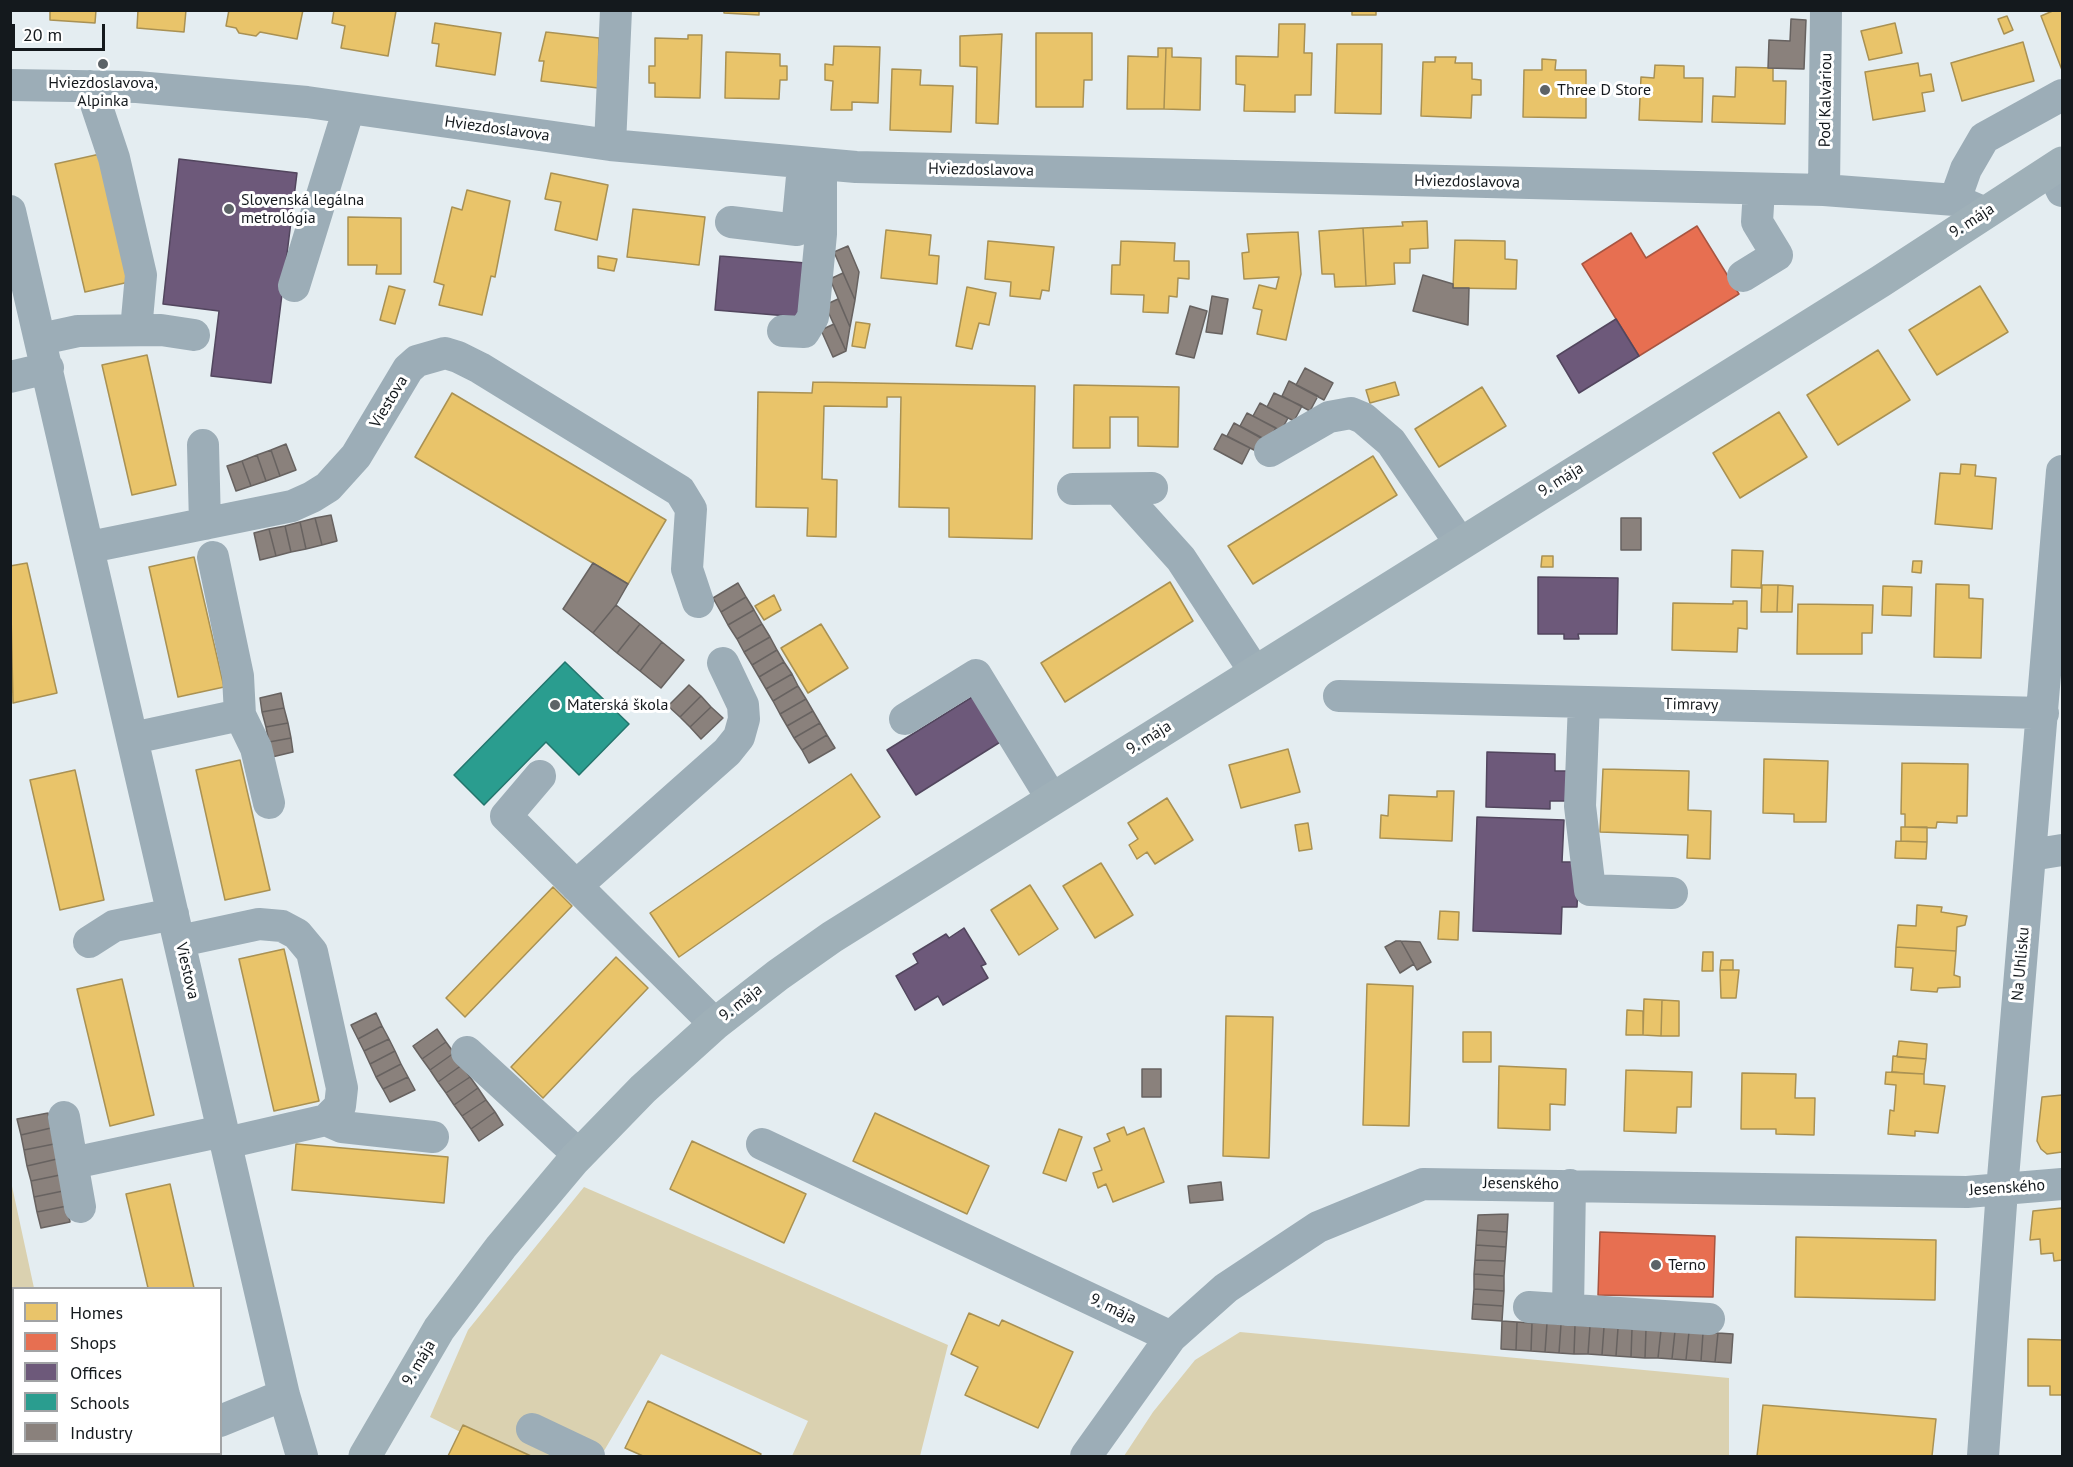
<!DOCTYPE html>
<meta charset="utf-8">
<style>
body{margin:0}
#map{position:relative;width:2073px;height:1467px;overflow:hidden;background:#e4edf1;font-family:"PT Sans",sans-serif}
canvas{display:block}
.frame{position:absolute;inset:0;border:12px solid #14191d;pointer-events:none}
.legend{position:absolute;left:12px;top:1287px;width:210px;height:168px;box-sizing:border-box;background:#fff;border:2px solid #a1a3a5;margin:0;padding:8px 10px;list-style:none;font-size:18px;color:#14191d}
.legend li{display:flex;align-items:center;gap:12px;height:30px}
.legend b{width:30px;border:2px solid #a1a3a5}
.scale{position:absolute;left:12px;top:24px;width:93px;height:27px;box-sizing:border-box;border:3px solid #14191d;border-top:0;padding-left:8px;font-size:18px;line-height:21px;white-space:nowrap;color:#14191d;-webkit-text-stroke:4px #fff;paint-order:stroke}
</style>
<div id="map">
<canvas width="2073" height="1467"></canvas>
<div class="frame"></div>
<ul class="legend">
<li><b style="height:16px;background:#e9c46a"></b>Homes</li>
<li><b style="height:16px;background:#e76f51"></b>Shops</li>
<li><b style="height:16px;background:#6d597a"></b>Offices</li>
<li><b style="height:16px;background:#2a9d8f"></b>Schools</li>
<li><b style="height:16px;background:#8a817c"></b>Industry</li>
</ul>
<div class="scale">20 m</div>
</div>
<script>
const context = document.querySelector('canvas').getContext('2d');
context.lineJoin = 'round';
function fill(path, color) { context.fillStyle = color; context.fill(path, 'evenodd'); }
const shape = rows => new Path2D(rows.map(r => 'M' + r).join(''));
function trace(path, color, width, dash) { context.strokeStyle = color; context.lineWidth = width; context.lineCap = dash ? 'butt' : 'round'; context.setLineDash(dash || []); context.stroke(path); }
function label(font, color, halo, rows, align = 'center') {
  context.font = font + ' "PT Sans",sans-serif'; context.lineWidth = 6; context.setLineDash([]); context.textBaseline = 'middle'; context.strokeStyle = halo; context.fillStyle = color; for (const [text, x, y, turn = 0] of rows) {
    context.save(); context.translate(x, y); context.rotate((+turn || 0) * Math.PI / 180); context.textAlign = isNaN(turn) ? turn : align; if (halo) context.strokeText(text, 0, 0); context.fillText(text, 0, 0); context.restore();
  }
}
const green = shape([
 [10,1177,34,1288,14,1288,14,1370,11,1371],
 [584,1187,948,1345,920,1456,792,1456,808,1421,661,1354,601,1456,509,1456,430,1417,468,1330],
 [1240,1332,1729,1378,1729,1456,1124,1456,1153,1412,1195,1360]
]);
const homes = shape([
 [50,10,96,10,95,23,50,20,50,10],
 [138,10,186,10,184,32,137,28,138,10],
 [229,10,303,10,297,39,260,32,256,36,239,33,236,28,226,26,229,10],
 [334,10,396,11,388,56,341,48,345,26,332,23,334,10],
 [724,10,759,10,759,15,724,13,724,10],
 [1352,10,1376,10,1376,15,1352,15,1352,10],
 [2055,10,2062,10,2062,70,2041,16,2055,10],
 [2007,16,2013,30,2004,34,1998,19,2007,16],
 [435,23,501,33,495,75,436,66,439,44,432,43,435,23],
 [1895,23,1902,53,1869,60,1861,31,1895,23],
 [1279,24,1305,24,1304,53,1312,53,1311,95,1295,95,1295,112,1244,111,1245,85,1236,84,1236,56,1278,57,1279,24],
 [546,32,599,38,598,88,541,81,544,61,539,61,546,32],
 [1036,33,1092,33,1092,80,1084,80,1083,107,1036,107,1036,33],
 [1002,34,998,124,976,123,977,67,960,66,960,36,1002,34],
 [688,35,702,35,700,98,655,97,655,83,649,83,649,66,655,66,655,38,688,39,688,35],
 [2023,42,2034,81,1962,101,1951,63,2023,42],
 [1337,44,1382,44,1381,114,1335,113,1337,44],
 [834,46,880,47,878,103,852,102,852,110,831,110,833,81,825,80,825,64,833,65,834,46],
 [1158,48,1166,48,1164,109,1127,109,1128,56,1158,57,1158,48],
 [1166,48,1172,48,1172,57,1201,58,1200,110,1164,109,1166,48],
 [726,52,780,54,780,66,787,66,787,80,780,80,779,99,725,98,726,52],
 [1435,57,1456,57,1455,63,1472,63,1472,79,1481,80,1481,95,1472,95,1471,118,1421,116,1423,62,1435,62,1435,57],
 [1542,59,1556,60,1555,70,1586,70,1586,118,1523,117,1524,70,1542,70,1542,59],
 [1918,63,1920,76,1931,74,1934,91,1922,93,1925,111,1873,120,1865,72,1918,63],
 [1655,65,1684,66,1684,78,1703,78,1702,122,1639,120,1641,77,1654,78,1655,65],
 [1736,67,1773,68,1773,81,1786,81,1785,124,1712,122,1713,96,1735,97,1736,67],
 [892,69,921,70,920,85,953,86,951,132,890,130,892,69],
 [100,154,129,282,85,292,55,164,100,154],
 [551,173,608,185,597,240,555,230,561,202,545,199,551,173],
 [467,190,510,201,495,277,491,276,482,315,439,305,444,285,434,282,452,207,462,210,467,190],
 [633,209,705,217,699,265,627,257,633,209],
 [348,217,401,218,401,274,376,274,377,265,348,265,348,217],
 [1427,221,1428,248,1410,249,1410,263,1394,263,1395,284,1366,286,1363,228,1403,226,1402,222,1427,221],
 [1363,228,1366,286,1335,287,1334,274,1322,274,1319,231,1363,228],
 [886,230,931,235,929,255,939,256,937,284,881,278,886,230],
 [1298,232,1301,274,1286,340,1257,334,1262,310,1253,308,1259,285,1276,289,1279,277,1244,279,1242,253,1249,252,1247,234,1298,232],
 [1455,240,1505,241,1505,259,1517,260,1516,289,1453,288,1455,240],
 [988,241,1054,247,1049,291,1042,290,1040,299,1010,296,1011,282,985,279,988,241],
 [1121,241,1175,243,1174,261,1189,261,1189,279,1178,278,1177,297,1169,296,1168,313,1143,312,1144,295,1111,294,1112,265,1120,265,1121,241],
 [598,256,617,259,614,271,598,268,598,256],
 [389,286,405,290,395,324,380,320,389,286],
 [1980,286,2008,332,1937,375,1909,330,1980,286],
 [967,287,996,293,989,325,979,323,972,349,956,346,967,287],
 [856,322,870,324,865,348,852,346,856,322],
 [1878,350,1910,400,1838,445,1807,395,1878,350],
 [147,355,176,485,132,495,102,365,147,355],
 [813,382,1035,386,1032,539,949,537,949,508,899,507,901,397,887,397,887,407,824,406,822,479,837,480,836,537,807,536,808,508,756,507,758,392,812,393,813,382],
 [1395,382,1399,395,1370,403,1366,390,1395,382],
 [1074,385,1179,387,1178,447,1138,446,1138,417,1110,417,1110,448,1073,448,1074,385],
 [1482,387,1506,426,1439,467,1415,429,1482,387],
 [452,393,666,520,628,584,415,457,452,393],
 [1779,412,1807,457,1740,498,1713,453,1779,412],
 [1373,456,1397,495,1253,584,1228,546,1373,456],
 [1961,464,1976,465,1975,476,1996,478,1992,529,1935,524,1940,473,1960,474,1961,464],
 [1732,550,1763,551,1761,588,1731,587,1732,550],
 [1542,556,1553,556,1553,567,1541,567,1542,556],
 [194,557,224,687,178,697,149,567,194,557],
 [1913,561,1922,561,1921,573,1912,572,1913,561],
 [27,563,57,693,13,703,10,566,27,563],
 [1170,582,1193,621,1065,702,1041,663,1170,582],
 [1936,584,1969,585,1969,598,1983,599,1981,658,1934,657,1936,584],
 [1762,585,1778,585,1777,612,1761,612,1762,585],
 [1778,585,1793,586,1792,612,1777,612,1778,585],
 [1883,586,1912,587,1911,616,1882,615,1883,586],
 [774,595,781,610,764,620,755,606,774,595],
 [1733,601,1747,601,1747,629,1738,628,1737,652,1672,650,1673,603,1733,604,1733,601],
 [1798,604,1873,605,1872,633,1862,633,1862,654,1797,654,1798,604],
 [821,624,848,668,808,693,781,648,821,624],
 [1288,749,1300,792,1241,808,1229,765,1288,749],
 [1764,759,1828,761,1826,822,1794,822,1794,814,1763,813,1764,759],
 [240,760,270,890,225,900,196,770,240,760],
 [1902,763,1968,764,1967,816,1957,816,1957,823,1937,822,1936,828,1905,827,1905,814,1901,814,1902,763],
 [1603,769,1689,771,1688,810,1711,811,1710,859,1687,858,1688,835,1600,832,1603,769],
 [75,770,104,900,60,910,30,780,75,770],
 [851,774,880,817,679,957,650,913,851,774],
 [1437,791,1454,791,1452,841,1380,838,1381,815,1388,816,1389,795,1437,797,1437,791],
 [1167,798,1193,840,1155,864,1147,852,1137,859,1129,845,1138,839,1128,823,1167,798],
 [1308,823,1312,849,1299,851,1295,825,1308,823],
 [1901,827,1927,827,1927,842,1901,841,1901,827],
 [1896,841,1927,842,1926,859,1895,858,1896,841],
 [1101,863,1133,915,1095,938,1063,886,1101,863],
 [1030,885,1058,929,1019,955,991,910,1030,885],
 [553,887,572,906,465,1017,446,998,553,887],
 [1917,905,1942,907,1941,912,1967,916,1965,925,1957,927,1956,951,1896,947,1898,925,1916,926,1917,905],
 [1440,911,1459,912,1458,940,1438,939,1440,911],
 [1896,947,1956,951,1954,975,1960,977,1960,987,1938,988,1937,992,1911,990,1913,968,1895,967,1896,947],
 [284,949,319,1101,274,1111,239,959,284,949],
 [1703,952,1713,952,1713,971,1702,971,1703,952],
 [616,957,648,988,543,1098,511,1067,616,957],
 [1721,960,1733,960,1733,970,1720,970,1721,960],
 [1720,970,1739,970,1736,998,1721,998,1720,970],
 [122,979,154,1115,110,1126,77,989,122,979],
 [1367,984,1413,986,1409,1126,1363,1125,1367,984],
 [1644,999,1662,1000,1661,1036,1643,1035,1644,999],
 [1662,1000,1679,1001,1679,1036,1661,1036,1662,1000],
 [1627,1010,1643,1011,1643,1035,1626,1035,1627,1010],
 [1226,1016,1273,1017,1269,1158,1223,1156,1226,1016],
 [1463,1032,1491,1032,1491,1062,1463,1062,1463,1032],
 [1899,1041,1927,1044,1926,1059,1897,1057,1899,1041],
 [1893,1056,1926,1059,1924,1074,1892,1072,1893,1056],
 [1499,1066,1566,1069,1565,1105,1550,1104,1550,1130,1498,1128,1499,1066],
 [1626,1070,1692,1072,1691,1107,1677,1107,1676,1133,1624,1131,1626,1070],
 [1886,1072,1924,1074,1924,1084,1945,1086,1938,1133,1915,1131,1915,1136,1888,1134,1890,1110,1894,1111,1896,1085,1885,1084,1886,1072],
 [1742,1073,1796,1074,1795,1098,1815,1098,1814,1135,1776,1134,1776,1129,1741,1129,1742,1073],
 [2062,1095,2062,1152,2047,1154,2041,1149,2037,1141,2042,1097,2062,1095],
 [875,1113,989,1166,967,1214,853,1161,875,1113],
 [1124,1127,1127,1135,1144,1128,1164,1182,1113,1202,1106,1184,1098,1188,1093,1173,1102,1170,1094,1148,1110,1141,1107,1134,1124,1127],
 [1059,1129,1082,1137,1066,1181,1043,1173,1059,1129],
 [692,1141,806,1194,784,1243,670,1189,692,1141],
 [296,1144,448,1157,444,1203,292,1190,296,1144],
 [170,1184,178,1219,194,1288,148,1288,126,1194,170,1184],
 [2062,1208,2062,1260,2054,1261,2053,1253,2041,1254,2040,1239,2030,1240,2033,1211,2062,1208],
 [1796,1237,1936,1240,1935,1300,1795,1297,1796,1237],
 [969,1313,999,1326,1002,1320,1073,1352,1038,1428,965,1395,978,1367,951,1354,969,1313],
 [2028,1339,2062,1340,2062,1395,2050,1395,2050,1386,2028,1386,2028,1339],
 [648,1401,761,1454,760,1456,643,1456,625,1448,648,1401],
 [1763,1405,1936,1419,1932,1456,1757,1456,1763,1405],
 [463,1425,520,1451,531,1456,448,1456,463,1425],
 [28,1454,133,1454,132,1456,28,1456,28,1454]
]);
const shops = shape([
 [1697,226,1739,294,1639,356,1582,264,1631,233,1646,258,1697,226],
 [1600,1232,1715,1236,1713,1297,1598,1295,1600,1232]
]);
const offices = shape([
 [179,159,297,173,271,383,211,376,219,311,163,304,179,159],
 [720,256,806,263,800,317,715,310,720,256],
 [1616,319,1639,356,1579,393,1557,356,1616,319],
 [1538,577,1618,578,1617,634,1578,634,1579,639,1564,639,1564,634,1538,634,1538,577],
 [977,694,1005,739,916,795,887,750,977,694],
 [1487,752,1555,754,1555,771,1568,771,1567,801,1550,801,1550,809,1486,807,1487,752],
 [1477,817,1564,820,1562,862,1579,862,1577,907,1562,907,1561,934,1473,931,1477,817],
 [964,928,986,964,981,966,988,978,943,1005,938,996,915,1010,896,976,918,963,913,954,946,934,949,938,964,928]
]);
const schools = shape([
 [565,662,629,724,579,775,546,742,484,805,454,775,565,662]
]);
const industry = shape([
 [1791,19,1806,20,1804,69,1768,68,1769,40,1790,41,1791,19],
 [848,246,859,272,855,300,834,252,848,246],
 [843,273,855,300,850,327,830,279,843,273],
 [1423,275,1453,284,1453,288,1469,288,1468,325,1413,311,1423,275],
 [1212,296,1228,299,1222,334,1206,332,1212,296],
 [838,299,850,327,846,351,825,305,838,299],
 [1190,306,1207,311,1194,358,1176,354,1190,306],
 [834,324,846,351,833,357,821,330,834,324],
 [1305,368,1333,383,1324,400,1296,385,1305,368],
 [1289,381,1318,396,1310,411,1282,396,1289,381],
 [1274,393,1302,406,1294,421,1267,407,1274,393],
 [1260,403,1288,418,1281,431,1253,416,1260,403],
 [1247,413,1276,428,1268,441,1240,426,1247,413],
 [1234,423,1261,438,1254,450,1227,436,1234,423],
 [1222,434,1250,448,1242,464,1214,449,1222,434],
 [286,444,296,470,280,476,271,450,286,444],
 [271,450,280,476,266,481,257,455,271,450],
 [257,455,266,481,251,486,242,461,257,455],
 [242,461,251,486,236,491,227,466,242,461],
 [331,515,337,541,322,545,315,518,331,515],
 [315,518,322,545,306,549,300,522,315,518],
 [1621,518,1641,518,1641,550,1621,550,1621,518],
 [300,522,306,549,291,552,285,526,300,522],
 [285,526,291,552,276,556,269,529,285,526],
 [269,529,276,556,260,560,254,533,269,529],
 [593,563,628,584,616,605,593,633,563,609,593,563],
 [738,583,746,597,721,612,713,598,738,583],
 [746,597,754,610,728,625,721,612,746,597],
 [616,605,640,624,617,653,593,633,616,605],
 [754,610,762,624,737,639,728,625,754,610],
 [640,624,662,642,640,671,617,653,640,624],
 [762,624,770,637,744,652,737,639,762,624],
 [770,637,777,650,752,665,744,652,770,637],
 [662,642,684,660,661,688,640,671,662,642],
 [777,650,784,662,759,677,752,665,777,650],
 [784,662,792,674,766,689,759,677,784,662],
 [792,674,798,686,773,701,766,689,792,674],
 [689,685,701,696,680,717,668,706,689,685],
 [798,686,806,699,780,714,773,701,798,686],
 [281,693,284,708,262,712,260,698,281,693],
 [701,696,711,707,690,727,680,717,701,696],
 [806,699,813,711,787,726,780,714,806,699],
 [711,707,723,718,701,739,690,727,711,707],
 [284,708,288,723,266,727,262,712,284,708],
 [813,711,820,723,794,738,787,726,813,711],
 [288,723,291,738,269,742,266,727,288,723],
 [820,723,827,735,802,750,794,738,820,723],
 [827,735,835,748,809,763,802,750,827,735],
 [291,738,293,752,272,757,269,742,291,738],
 [1396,941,1401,941,1414,964,1400,973,1385,947,1396,941],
 [1401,941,1420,942,1431,962,1417,970,1401,941],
 [376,1013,382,1026,358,1039,351,1025,376,1013],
 [382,1026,389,1039,364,1051,358,1039,382,1026],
 [437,1029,446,1042,422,1059,413,1046,437,1029],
 [389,1039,395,1051,370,1064,364,1051,389,1039],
 [446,1042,454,1053,430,1070,422,1059,446,1042],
 [395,1051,401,1064,376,1077,370,1064,395,1051],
 [454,1053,462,1065,438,1082,430,1070,454,1053],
 [401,1064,408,1077,383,1089,376,1077,401,1064],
 [462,1065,470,1077,446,1093,438,1082,462,1065],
 [1142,1069,1161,1069,1161,1097,1142,1097,1142,1069],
 [408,1077,415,1090,390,1102,383,1089,408,1077],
 [470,1077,478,1088,454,1105,446,1093,470,1077],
 [478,1088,486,1100,462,1116,454,1105,478,1088],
 [486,1100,495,1112,471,1129,462,1116,486,1100],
 [495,1112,503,1125,479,1141,471,1129,495,1112],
 [48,1113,51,1128,21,1135,17,1119,48,1113],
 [51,1128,54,1144,24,1150,21,1135,51,1128],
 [54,1144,57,1159,27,1166,24,1150,54,1144],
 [57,1159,60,1175,31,1181,27,1166,57,1159],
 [60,1175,63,1191,34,1197,31,1181,60,1175],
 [1221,1182,1223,1200,1190,1203,1188,1186,1221,1182],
 [63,1191,67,1206,37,1212,34,1197,63,1191],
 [67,1206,70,1222,41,1228,37,1212,67,1206],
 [1508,1214,1507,1232,1477,1230,1478,1215,1508,1214],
 [1477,1230,1507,1232,1506,1247,1476,1245,1477,1230],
 [1476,1245,1506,1247,1505,1261,1475,1260,1476,1245],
 [1475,1260,1505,1261,1504,1276,1474,1274,1475,1260],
 [1474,1274,1504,1276,1504,1291,1474,1289,1474,1274],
 [1474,1289,1504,1291,1503,1306,1473,1304,1474,1289],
 [1473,1304,1503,1306,1502,1321,1472,1319,1473,1304],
 [1502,1321,1517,1322,1516,1350,1501,1349,1502,1321],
 [1517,1322,1532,1323,1531,1351,1516,1350,1517,1322],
 [1532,1323,1547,1323,1545,1352,1531,1351,1532,1323],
 [1547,1323,1561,1324,1559,1353,1545,1352,1547,1323],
 [1561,1324,1575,1325,1574,1354,1559,1353,1561,1324],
 [1575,1325,1590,1326,1588,1354,1574,1354,1575,1325],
 [1590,1326,1604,1327,1602,1355,1588,1354,1590,1326],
 [1604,1327,1618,1328,1616,1356,1602,1355,1604,1327],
 [1618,1328,1632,1329,1631,1357,1616,1356,1618,1328],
 [1632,1329,1646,1329,1645,1358,1631,1357,1632,1329],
 [1646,1329,1661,1330,1658,1358,1645,1358,1646,1329],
 [1661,1330,1675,1331,1672,1359,1658,1358,1661,1330],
 [1675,1331,1689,1332,1686,1360,1672,1359,1675,1331],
 [1689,1332,1703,1333,1701,1361,1686,1360,1689,1332],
 [1703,1333,1718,1333,1715,1362,1701,1361,1703,1333],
 [1718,1333,1733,1334,1731,1363,1715,1362,1718,1333]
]);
const minor = shape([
 [10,85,137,87,307,102,610,145,856,167,1824,190,1955,200,1985,213],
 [90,86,114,158,141,275,136,330],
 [610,145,616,10],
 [2052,170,2062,191],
 [1824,190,1826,10],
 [1955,200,1966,169,1984,138,2062,95],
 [10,211,284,1395,302,1456],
 [731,222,797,230,803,166],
 [1743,276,1777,255,1757,222,1759,189],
 [294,286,349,108],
 [783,331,804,332,813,317,821,234,821,164],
 [41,339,78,331,161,330,194,335],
 [10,377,48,368],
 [203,445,205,524],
 [1270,451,1329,417,1351,413,1363,418,1391,442,1460,543],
 [1073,489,1152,488],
 [1118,489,1181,559,1255,672],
 [90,547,292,506,312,497,328,487,356,456,408,369,417,361,445,353,458,357,480,368,680,491,691,509,687,569,698,602],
 [213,557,238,676,240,715,256,748,269,803],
 [1339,696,2043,713],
 [1584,702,1580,806,1590,890,1672,893],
 [905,719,976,675,1052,799],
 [133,738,240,715],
 [540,776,506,816,715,1024],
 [2031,855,2062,850],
 [576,886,727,752,739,737,744,719,743,705,723,663],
 [180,941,259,924,282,926,297,934,312,952,342,1088,340,1106,326,1120,226,1143],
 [89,942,114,926,173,914],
 [467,1052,579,1155],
 [64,1117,80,1207],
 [326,1120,342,1127,433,1137],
 [762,1144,1171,1337],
 [73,1163,223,1131],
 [1529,1307,1709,1319],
 [1568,1310,1570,1185],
 [220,1421,284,1395],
 [532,1429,589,1456],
 [185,1456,187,1454],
 [1086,1456,1171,1337,1226,1288,1318,1227,1423,1184,1967,1192,2062,1184],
 [1983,1456,2002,1190,2062,471]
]);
const major = shape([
 [365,1456,439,1329,501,1247,574,1160,643,1089,715,1024,778,975,832,937,1881,281,2062,163]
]);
const markers = [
 [103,64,6,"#5d6367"],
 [1545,90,6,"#5d6367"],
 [229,209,6,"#5d6367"],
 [555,705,6,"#5d6367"],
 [1656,1265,6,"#5d6367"]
];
const poiNames = [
 ["Hviezdoslavova,",103,83,"center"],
 ["Alpinka",103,101,"center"],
 ["Three D Store",1557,90],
 ["Slovenská legálna",241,200],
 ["metrológia",241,218],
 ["Materská škola",567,705],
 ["Terno",1668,1265]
];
const streetNames = [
 ["Pod Kalváriou",1826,100,-89],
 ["Hviezdoslavova",497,129,8],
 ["Hviezdoslavova",981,170,1],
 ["Hviezdoslavova",1467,182,1],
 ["9. mája",1972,221,-33],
 ["Viestova",389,402,-59],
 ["9. mája",1561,480,-32],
 ["Timravy",1691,705,1],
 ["9. mája",1149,738,-32],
 ["Na Uhlisku",2021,964,-85],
 ["Viestova",187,971,77],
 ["9. mája",741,1003,-38],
 ["Jesenského",1521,1184,1],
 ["Jesenského",2007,1188,-4],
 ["9. mája",1113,1309,26],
 ["9. mája",419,1363,-59]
];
fill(green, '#dad1b0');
fill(homes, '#e9c46a');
trace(homes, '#a99153', 1.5);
fill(shops, '#e76f51');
trace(shops, '#a85541', 1.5);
fill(offices, '#6d597a');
trace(offices, '#52465e', 1.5);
fill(schools, '#2a9d8f');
trace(schools, '#23756d', 1.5);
fill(industry, '#8a817c');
trace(industry, '#676260', 1.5);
trace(minor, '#9cadb7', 32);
trace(major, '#9fb0b8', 33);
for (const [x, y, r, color] of markers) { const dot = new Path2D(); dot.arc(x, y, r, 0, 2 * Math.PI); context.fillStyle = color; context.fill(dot); trace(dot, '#fff', 2); }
label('16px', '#14191d', '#fff', poiNames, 'left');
label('16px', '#14191d', '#fff', streetNames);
</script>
